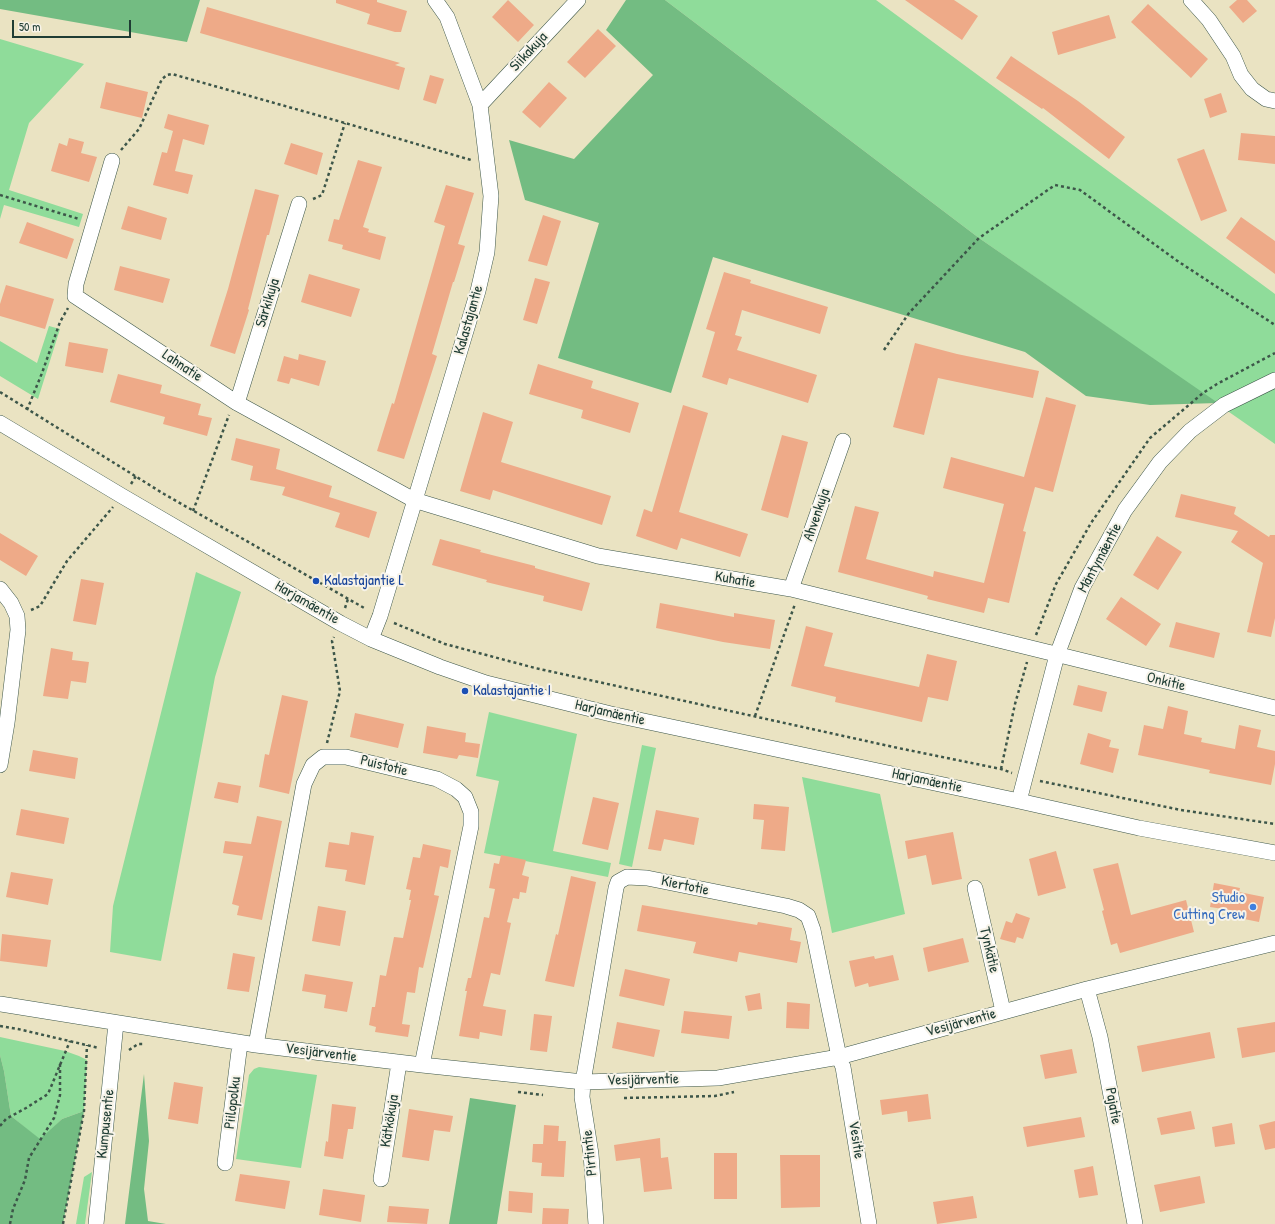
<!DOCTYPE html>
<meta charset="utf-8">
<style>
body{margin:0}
#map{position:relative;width:1275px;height:1224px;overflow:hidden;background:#eae3c2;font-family:"Patrick Hand",sans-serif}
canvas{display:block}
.scale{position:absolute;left:12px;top:20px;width:119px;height:18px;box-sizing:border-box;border:2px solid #1f3d34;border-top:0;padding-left:5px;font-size:12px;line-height:14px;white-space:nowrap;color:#1f3d34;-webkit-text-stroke:3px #f7f3e8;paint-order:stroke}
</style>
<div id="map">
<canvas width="1275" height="1224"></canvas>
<div class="scale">50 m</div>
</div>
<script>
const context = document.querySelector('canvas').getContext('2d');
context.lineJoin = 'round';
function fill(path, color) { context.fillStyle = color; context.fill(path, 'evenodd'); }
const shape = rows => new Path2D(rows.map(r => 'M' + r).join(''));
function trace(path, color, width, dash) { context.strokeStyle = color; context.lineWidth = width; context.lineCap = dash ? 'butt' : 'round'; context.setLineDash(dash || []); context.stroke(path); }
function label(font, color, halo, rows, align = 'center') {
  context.font = font + ' "Patrick Hand",sans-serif'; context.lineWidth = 4; context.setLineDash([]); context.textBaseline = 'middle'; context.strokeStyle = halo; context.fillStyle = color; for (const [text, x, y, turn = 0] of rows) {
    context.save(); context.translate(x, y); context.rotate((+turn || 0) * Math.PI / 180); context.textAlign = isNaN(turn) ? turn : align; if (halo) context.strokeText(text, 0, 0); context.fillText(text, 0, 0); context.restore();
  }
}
const green = shape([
 [665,0,876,0,1275,294,1275,444,979,238],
 [0,39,84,64,29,123,9,190,83,214,79,227,4,205,0,219],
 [49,326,60,329,38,399,0,376,0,341,37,363],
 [196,572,241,592,215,677,161,961,110,952,113,906],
 [489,712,577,734,553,851,611,863,608,877,484,853,499,781,476,776],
 [642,745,656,748,632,867,619,864],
 [802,777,880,794,905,914,832,933],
 [0,1037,65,1051,79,1056,87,1060,84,1111,62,1119,40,1140,11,1116,4,1071,0,1055],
 [259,1067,317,1075,301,1168,236,1159,249,1075,254,1069],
 [92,1172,85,1224,76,1224,84,1177]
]);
const forest = shape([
 [0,0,200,0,187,42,0,9],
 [626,0,665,0,979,238,1218,403,1150,405,1086,396,1025,352,713,257,671,393,558,358,599,223,525,200,509,140,574,159,653,75,606,30],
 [0,1055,4,1071,11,1116,40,1139,62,1119,84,1111,63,1224,0,1224],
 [144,1074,149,1141,144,1189,148,1221,166,1224,125,1224],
 [470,1098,516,1105,497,1224,449,1224]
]);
const building = shape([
 [336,0,377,0,377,2,407,11,401,32,395,32,367,24,370,14,336,3],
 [508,0,534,25,518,42,492,17],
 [905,0,954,0,978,16,962,40],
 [1237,0,1247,0,1257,11,1243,23,1229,7],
 [1148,4,1208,59,1191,78,1131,22],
 [207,7,400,63,395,65,405,68,399,90,200,33],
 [1109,15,1116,38,1058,55,1052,32],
 [598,29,616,46,585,78,567,62],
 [1011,56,1078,101,1125,137,1109,159,1043,108,1042,109,996,78],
 [430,75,444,79,436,104,423,100],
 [106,82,148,92,142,118,100,108],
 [549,82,567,98,540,128,522,112],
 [1221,93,1227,112,1210,118,1204,99],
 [168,114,209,125,204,145,183,139,175,171,193,175,188,194,153,185,162,152,167,153,173,131,164,128],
 [1241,133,1275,136,1275,164,1238,160],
 [69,138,84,142,81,153,97,157,89,182,51,171,59,143,67,146],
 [291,143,323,153,317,175,284,164],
 [1204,149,1227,211,1201,221,1177,159],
 [358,160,382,167,363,227,369,229,368,232,386,237,380,260,342,249,343,245,328,241,334,219,339,220],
 [446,185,474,193,458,244,465,246,454,282,453,282,432,354,437,356,404,459,377,451,392,403,394,404,445,226,434,222],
 [255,189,279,195,269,235,267,235,248,309,249,310,235,354,210,346,228,289],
 [128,206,167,218,161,240,121,229],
 [543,215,561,221,547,266,528,261],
 [1241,217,1275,241,1275,274,1226,238],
 [27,222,74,239,67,259,19,243],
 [120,266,170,279,163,303,114,290],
 [724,272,751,280,750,283,828,307,820,334,742,310,735,335,742,337,737,350,817,375,808,403,729,378,727,385,702,377,715,332,706,329],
 [309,274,360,289,351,317,301,302],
 [535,278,550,282,537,324,523,320],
 [6,285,54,299,45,329,0,316,0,304],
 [69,342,108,349,103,373,65,366],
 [915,343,957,354,1039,371,1033,398,938,378,924,435,893,427],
 [299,354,326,361,319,386,291,378,289,384,277,381,284,356,298,360],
 [538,364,593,381,591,388,639,403,630,433,581,418,583,410,529,394],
 [118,374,162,385,160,393,201,404,198,415,212,418,207,436,163,424,165,417,110,402],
 [1046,397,1076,405,1053,492,1035,487,1023,531,1026,532,1009,603,988,598,984,613,927,599,928,596,838,572,855,506,879,512,866,559,933,577,934,571,984,583,1004,504,943,488,951,457,1024,477],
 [683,405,708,413,679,512,748,534,740,557,681,538,677,550,636,536,644,509,652,512],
 [483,412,513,422,501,462,611,496,602,525,493,490,490,500,460,491],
 [782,435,808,442,788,518,761,510],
 [236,438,280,449,276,469,332,486,329,497,377,512,369,538,335,527,340,513,282,495,285,487,250,480,253,466,231,460],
 [1181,494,1236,507,1234,514,1269,537,1270,535,1275,535,1275,618,1271,637,1247,632,1263,563,1231,542,1238,531,1175,517],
 [0,533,38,556,26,576,0,560],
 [1157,536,1182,552,1158,590,1133,575],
 [440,539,481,550,480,552,535,566,535,568,590,583,582,611,543,601,544,596,486,582,487,580,432,565],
 [81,579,104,583,96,625,73,621],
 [1121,597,1161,624,1146,646,1106,619],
 [660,603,734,617,734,613,775,620,770,649,723,642,656,628],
 [1176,622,1220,633,1214,658,1169,647],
 [806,626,833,633,824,666,919,687,927,654,957,661,948,701,928,697,922,722,835,702,836,697,791,686],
 [51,648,73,652,72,660,89,662,86,683,71,681,68,699,43,696],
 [1078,685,1107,692,1102,712,1073,705],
 [282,695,308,701,289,794,259,787,265,754,269,755],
 [1168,706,1188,711,1184,734,1202,738,1201,742,1235,749,1239,725,1261,730,1257,747,1275,751,1275,764,1271,785,1209,773,1210,770,1138,755,1144,725,1163,729],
 [355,713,404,724,398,748,350,737],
 [427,726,466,733,465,742,480,744,478,758,459,755,457,759,423,753],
 [1088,733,1111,740,1109,747,1119,749,1113,773,1080,764],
 [33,750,78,758,75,779,29,771],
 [218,782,241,786,238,803,214,798],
 [593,797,619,803,608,850,582,844],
 [754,804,789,807,785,851,761,849,764,820,753,819],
 [21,809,69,818,64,844,16,835],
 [656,810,699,818,694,845,664,839,661,851,648,849],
 [257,816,282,821,262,920,237,915,239,906,232,904,243,856,223,853,225,841,251,844],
 [351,832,374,836,365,885,345,881,347,870,325,867,329,842,349,845],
 [953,832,962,879,932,885,926,855,908,859,905,841],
 [423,844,451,850,448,868,440,866,434,895,439,896,423,968,419,967,415,993,407,992,402,1024,410,1025,408,1037,375,1032,376,1027,369,1025,372,1007,375,1007,380,975,386,976,394,937,403,938,411,900,409,900,411,890,406,889,413,857,420,858],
 [1056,851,1066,888,1038,896,1029,859],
 [501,855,526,860,522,875,529,877,526,893,520,892,519,899,513,898,507,922,511,923,500,975,491,973,483,1006,506,1010,502,1036,480,1032,479,1039,459,1036,467,991,465,991,468,978,471,978,484,917,489,918,495,889,489,888,494,863,499,864],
 [1118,863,1131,915,1186,900,1194,932,1120,953,1117,943,1111,945,1102,911,1104,910,1093,869],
 [11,872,53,879,48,905,6,897],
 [571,876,596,882,574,987,545,981,556,934,558,935],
 [1214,883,1240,888,1239,892,1264,897,1259,922,1229,916,1230,910,1210,907],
 [642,905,757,925,758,922,792,928,790,940,801,942,797,963,739,952,737,962,693,953,696,942,637,931],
 [318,906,346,911,340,946,312,941],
 [1016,913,1030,918,1023,939,1017,937,1015,943,1000,939,1006,921,1012,923],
 [2,934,51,940,47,967,0,961],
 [963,938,969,962,928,972,923,948],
 [233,953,255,957,249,992,227,989],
 [893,955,899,980,869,987,868,983,855,987,849,961,874,956,875,959],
 [625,969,670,979,664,1006,619,996],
 [305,974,353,982,347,1012,324,1008,326,995,302,991],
 [760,993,762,1009,748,1011,745,996],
 [787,1002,810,1004,809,1029,786,1028],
 [684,1011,732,1016,729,1039,681,1033],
 [534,1014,552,1016,547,1052,530,1050],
 [617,1022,660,1030,654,1057,612,1048],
 [1275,1022,1275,1052,1242,1058,1237,1028],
 [1210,1032,1215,1058,1142,1072,1137,1046],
 [1072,1049,1077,1073,1045,1079,1040,1055],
 [174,1082,203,1087,198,1124,168,1119],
 [928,1094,931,1119,908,1122,907,1111,882,1115,880,1100],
 [332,1104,356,1107,353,1129,348,1129,343,1159,324,1156,326,1141,328,1142],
 [409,1109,453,1116,450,1132,434,1130,429,1161,402,1157],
 [1191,1111,1195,1129,1161,1135,1157,1118],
 [1081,1117,1085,1137,1027,1147,1023,1127],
 [1275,1121,1275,1148,1265,1150,1259,1125],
 [1232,1123,1235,1144,1215,1147,1212,1127],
 [544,1125,559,1126,558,1141,566,1141,564,1177,541,1176,542,1163,532,1162,533,1144,543,1144],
 [660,1138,661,1158,668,1157,672,1189,644,1192,640,1158,616,1161,614,1145],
 [714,1153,737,1153,737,1199,714,1199],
 [780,1155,820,1155,820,1207,781,1208],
 [1093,1166,1098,1195,1079,1198,1074,1170],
 [240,1174,290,1181,285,1209,235,1201],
 [1200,1176,1205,1203,1160,1212,1154,1185],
 [323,1189,365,1195,361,1222,319,1215],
 [509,1191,533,1193,532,1213,508,1211],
 [973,1196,977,1218,937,1224,933,1202],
 [389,1206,429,1209,427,1224,387,1222],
 [543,1208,569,1209,568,1224,542,1224]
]);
const path = shape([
 [121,150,139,129,162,79,167,75,172,74,345,123,471,160],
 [0,195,79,219],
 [313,199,322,195,345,123],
 [884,350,909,313,979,238,1055,185,1080,190,1176,260,1275,325],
 [0,392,164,494,366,609],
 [27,410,42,373,60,322,68,308],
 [131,484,136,476],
 [193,511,229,415],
 [345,608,348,599],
 [31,610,40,606,67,561,113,507],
 [394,623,445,644,535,668,898,748,1001,769,1012,773],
 [1036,635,1056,584,1091,523,1150,438,1203,393,1217,384,1275,353],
 [755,716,795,604],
 [327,743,340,691,332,641,334,637],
 [1001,769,1015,704,1027,662],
 [1040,781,1181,810,1275,824],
 [0,1026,18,1029,99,1048],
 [129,1050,138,1044,144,1044],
 [518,1092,543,1095],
 [624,1098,715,1096,734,1092],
 [0,1126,6,1119,26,1108,48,1094,70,1041],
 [10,1224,13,1209,25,1180,29,1158,54,1118,60,1095,60,1064],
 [63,1224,84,1111,87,1045]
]);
const minor = shape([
 [1191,0,1209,20,1233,56,1241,75,1252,89,1266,99,1275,101],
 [480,105,578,0],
 [112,161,76,284,75,296,237,403,414,500,598,556,791,589,1275,708],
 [237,403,299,204],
 [0,423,122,496,340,623,371,639,440,667,486,683,611,714,1019,801,1139,828,1275,853],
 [0,589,11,603,17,616,18,630,7,723,0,765],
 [791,589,843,441],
 [371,639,380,616,478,291,487,252,491,196,480,105,447,17,435,0],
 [1019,801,1057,655,1082,588,1125,510,1160,462,1190,431,1224,405,1275,380],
 [975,888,1003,1011],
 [1087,989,1100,1037,1135,1224],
 [0,1004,256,1045,422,1065,583,1082,718,1078,839,1057,1087,989,1275,943],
 [256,1045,304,784,313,765,323,757,346,757,437,779,456,789,465,797,471,812,471,826,422,1065],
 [225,1163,240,1043],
 [381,1179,399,1063],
 [96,1224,116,1023],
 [596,1224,591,1154,582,1097,583,1082,616,888,618,882,627,877,647,878,786,906,799,910,808,916,813,930,839,1057,843,1067,869,1224]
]);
const markers = [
 [316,581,4,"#1a4fb4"],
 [465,691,4,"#1a4fb4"],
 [1253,907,4,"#3f7fe0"]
];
const streetNames = [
 ["Siikakuja",529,52,-47],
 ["Särkikuja",268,303,-73],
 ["Kalastajantie",469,320,-74],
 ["Lahnatie",182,366,34],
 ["Ahvenkuja",817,515,-71],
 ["Mäntymäentie",1100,558,-62],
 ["Kuhatie",735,580,10],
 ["Harjamäentie",307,603,30],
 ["Onkitie",1166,682,14],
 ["Harjamäentie",610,713,13],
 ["Puistotie",384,766,14],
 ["Harjamäentie",927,781,12],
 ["Kiertotie",685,886,12],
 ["Tynkätie",989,950,77],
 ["Vesijärventie",961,1023,-15],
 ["Vesijärventie",321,1053,7],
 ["Vesijärventie",643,1080,-1],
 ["Piilopolku",233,1103,-83],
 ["Pajatie",1113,1106,80],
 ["Kätkökuja",390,1121,-81],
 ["Kumpusentie",106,1124,-84],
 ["Vesitie",856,1140,81],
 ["Pirtintie",590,1153,-96]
];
const transitNames = [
 ["Kalastajantie L",324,581],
 ["Kalastajantie I",473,691]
];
const shopNames = [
 ["Studio",1245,898],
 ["Cutting Crew",1245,915]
];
fill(green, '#8fdc9a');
fill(forest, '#73bc82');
fill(building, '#ea8');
trace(minor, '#3d5649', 16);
trace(path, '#3d5649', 2.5, [3, 3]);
trace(minor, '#fff', 15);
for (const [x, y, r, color] of markers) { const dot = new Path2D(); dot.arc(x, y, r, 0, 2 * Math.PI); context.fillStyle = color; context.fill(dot); trace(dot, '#f7f3e8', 1.5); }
label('15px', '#1f3d34', '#f7f3e8', streetNames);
label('15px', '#164399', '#f7f3e8', transitNames, 'left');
label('15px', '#366cbe', '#f7f3e8', shopNames, 'right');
</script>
